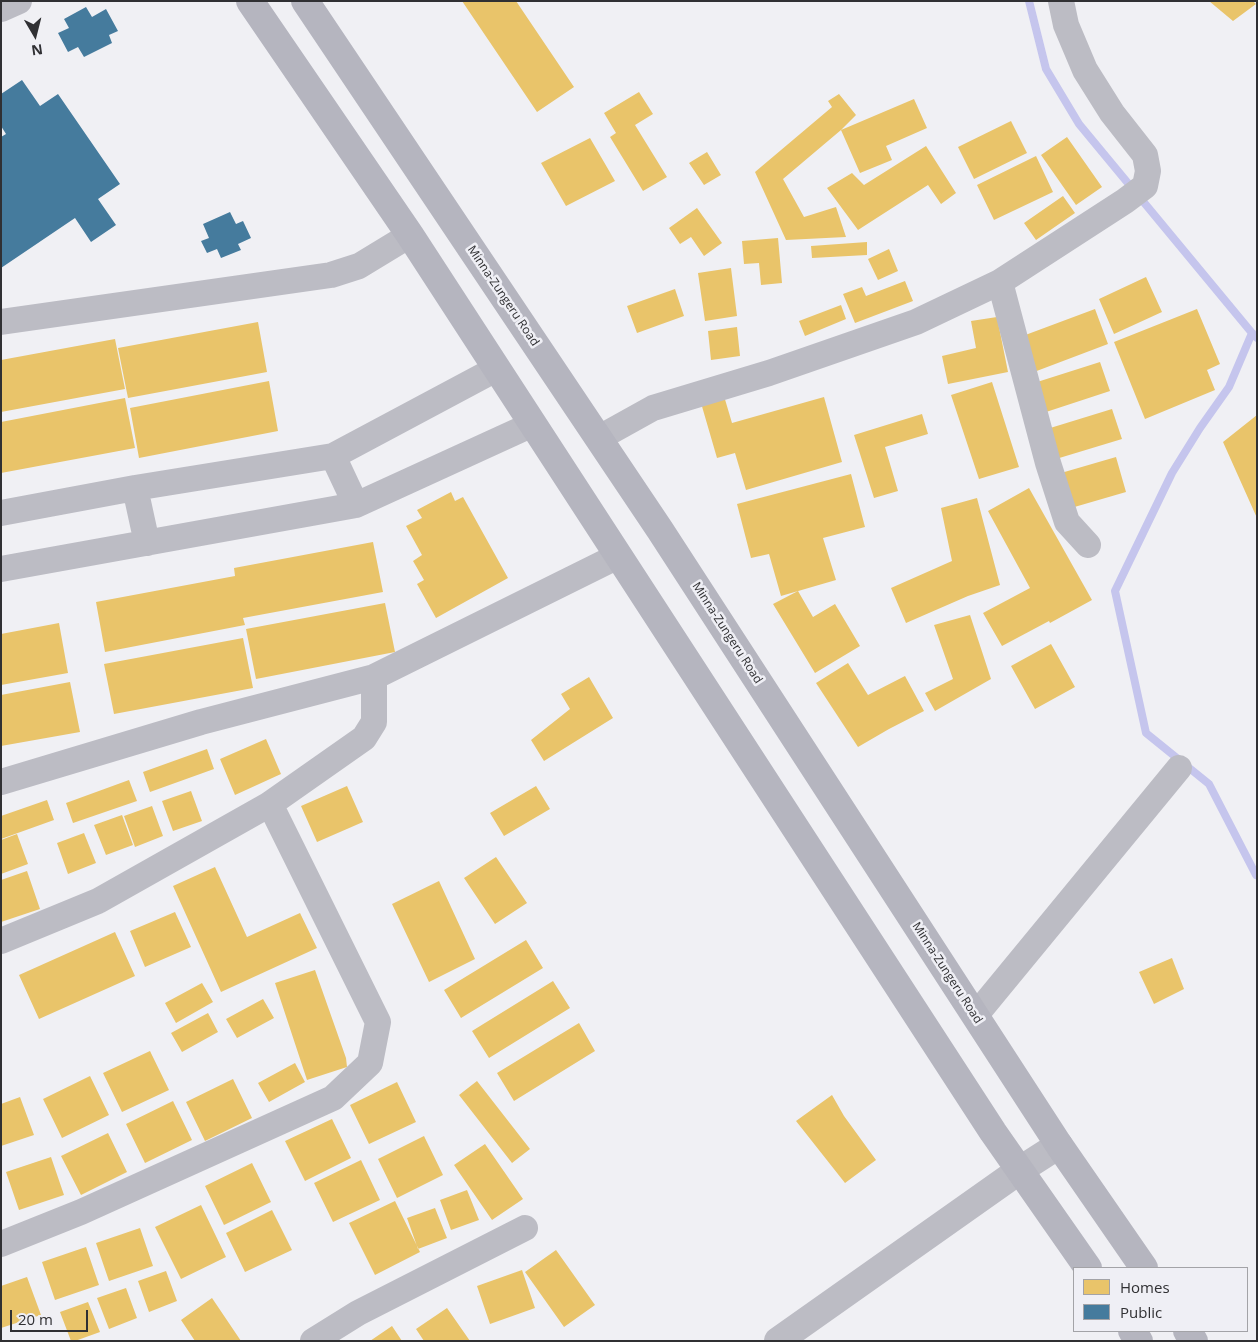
<!DOCTYPE html>
<style>
body{margin:0}
#map{position:relative;width:1258px;height:1342px;overflow:hidden;background:#f0f0f4;font-family:"Open Sans",sans-serif}
canvas{display:block}
.frame{position:absolute;inset:0;border:2px solid #303033;pointer-events:none}
.legend{position:absolute;left:1073px;top:1267px;width:175px;height:65px;box-sizing:border-box;background:#efeff5;border:1px solid #a3a3a7;margin:0;padding:6px 9px;list-style:none;font-size:15px;color:#303033}
.legend li{display:flex;align-items:center;gap:10px;height:25px}
.legend b{width:25px;border:1px solid #a3a3a7}
.north{position:absolute;left:10px;top:10px;width:50px;height:50px;-webkit-text-stroke:4px #efeff5;paint-order:stroke;rotate:172deg;font-size:14px;font-weight:700;line-height:20px;text-align:center;color:#303033}
.north::after{content:'';display:block;margin:auto;width:18px;height:22px;background:#303033;clip-path:polygon(50% 0,100% 100%,50% 72%,0 100%)}
.scale{position:absolute;left:10px;top:1310px;width:78px;height:22px;box-sizing:border-box;border:2px solid #303033;border-top:0;padding-left:6px;font-size:15px;line-height:18px;white-space:nowrap;color:#303033;-webkit-text-stroke:4px #efeff5;paint-order:stroke}
</style>
<div id="map">
<canvas width="1258" height="1342"></canvas>
<div class="frame"></div>
<ul class="legend">
<li><b style="height:14px;background:#e9c46a"></b>Homes</li>
<li><b style="height:14px;background:#457b9d"></b>Public</li>
</ul>
<div class="north">N</div>
<div class="scale">20 m</div>
</div>
<script>
const context = document.querySelector('canvas').getContext('2d');
context.lineJoin = 'round';
function fill(path, color) { context.fillStyle = color; context.fill(path, 'evenodd'); }
const shape = rows => new Path2D(rows.map(r => 'M' + r).join(''));
function trace(path, color, width, dash) { context.strokeStyle = color; context.lineWidth = width; context.lineCap = dash ? 'butt' : 'round'; context.setLineDash(dash || []); context.stroke(path); }
function label(font, color, halo, rows, align = 'center') {
  context.font = font + ' "Open Sans",sans-serif'; context.lineWidth = 5; context.setLineDash([]); context.textBaseline = 'middle'; context.strokeStyle = halo; context.fillStyle = color; for (const [text, x, y, turn = 0] of rows) {
    context.save(); context.translate(x, y); context.rotate((+turn || 0) * Math.PI / 180); context.textAlign = isNaN(turn) ? turn : align; if (halo) context.strokeText(text, 0, 0); context.fillText(text, 0, 0); context.restore();
  }
}
const homes = shape([
 [462,1,516,1,574,87,537,112],
 [1209,1,1253,1,1256,4,1233,21],
 [639,92,653,114,635,125,667,177,643,191,610,137,616,133,604,113],
 [839,94,856,115,841,130,783,179,804,217,836,207,846,237,786,240,755,172,832,107,828,101],
 [914,99,927,128,886,146,892,160,860,173,841,130],
 [1011,121,1027,153,974,179,958,147],
 [1067,137,1102,187,1076,205,1041,155],
 [590,138,615,181,566,206,541,163],
 [926,146,956,193,941,204,928,185,858,230,827,188,852,173,864,185],
 [707,152,721,175,704,185,689,163],
 [1036,156,1053,192,994,220,977,185],
 [1063,196,1075,213,1036,240,1024,223],
 [697,208,722,243,704,256,691,237,680,244,669,228],
 [778,238,782,283,761,285,759,263,744,264,742,241],
 [867,242,867,255,812,258,811,246],
 [889,249,898,271,878,280,868,259],
 [731,268,737,316,705,321,698,273],
 [1146,277,1162,312,1114,334,1099,299],
 [905,281,913,301,855,323,843,294,862,287,866,296],
 [675,289,684,316,637,333,627,306],
 [841,305,846,319,805,336,799,321],
 [1095,309,1108,344,1034,372,1020,337],
 [1197,309,1220,364,1207,370,1215,390,1145,419,1114,342],
 [997,317,1008,372,948,384,942,356,976,348,971,321],
 [258,322,267,372,128,398,118,348],
 [737,327,740,356,711,360,708,331],
 [115,339,125,389,1,412,1,360],
 [1100,362,1110,391,1043,413,1034,383],
 [269,381,278,431,139,458,130,408],
 [992,382,1019,467,979,479,951,395],
 [724,396,732,423,824,397,842,462,746,490,735,453,717,458,701,403],
 [125,398,135,448,1,473,1,422],
 [1112,409,1122,439,1056,459,1047,429],
 [922,414,928,434,885,447,898,491,874,498,854,435],
 [1257,415,1257,518,1223,442],
 [1116,457,1126,492,1071,508,1061,473],
 [851,474,865,527,823,538,836,580,781,596,769,554,751,558,737,504],
 [1029,488,1092,600,1050,623,1049,621,1002,646,983,613,1030,588,988,511],
 [451,492,455,501,463,497,508,578,436,618,417,584,424,580,413,561,422,555,406,526,422,518,417,510],
 [977,498,1000,585,968,596,906,623,891,588,952,561,941,508],
 [373,542,383,592,243,618,245,625,105,652,96,602,235,576,234,568],
 [798,591,813,617,835,604,860,646,815,673,773,604],
 [385,603,395,652,256,679,246,629],
 [970,615,991,679,935,711,925,693,953,679,934,625],
 [59,623,68,673,1,685,1,634],
 [243,638,253,688,114,714,104,664],
 [1051,644,1075,687,1035,709,1011,666],
 [848,663,868,695,905,676,924,711,889,729,858,747,816,683],
 [589,677,613,718,544,761,531,740,570,709,561,694],
 [70,682,80,732,1,746,1,695],
 [266,739,281,774,235,795,220,759],
 [207,749,214,769,150,792,143,772],
 [129,780,137,801,73,823,66,803],
 [347,786,363,822,317,842,301,806],
 [536,786,550,809,504,836,490,813],
 [191,791,202,821,173,831,162,801],
 [47,800,54,820,1,839,1,816],
 [152,806,163,836,135,847,124,816],
 [122,815,133,845,106,855,94,825],
 [84,833,96,863,68,874,57,843],
 [17,834,28,864,1,874,1,840],
 [496,857,527,903,495,924,464,878],
 [215,867,247,937,300,913,317,948,221,992,173,886],
 [27,871,40,909,1,922,1,880],
 [439,881,475,959,429,982,392,904],
 [175,912,191,947,145,967,130,931],
 [115,932,135,976,39,1019,19,975],
 [526,940,543,968,461,1018,444,990],
 [1172,958,1184,989,1154,1004,1139,972],
 [315,970,346,1058,347,1067,307,1080,275,983],
 [553,981,570,1008,489,1058,472,1031],
 [202,983,213,1002,176,1023,165,1003],
 [263,999,274,1018,237,1038,226,1019],
 [208,1013,218,1032,182,1052,171,1033],
 [579,1023,595,1051,514,1101,497,1073],
 [150,1051,169,1090,122,1112,103,1073],
 [295,1063,305,1082,269,1102,258,1083],
 [90,1076,109,1115,62,1138,43,1099],
 [233,1079,252,1118,205,1141,186,1102],
 [477,1081,530,1149,512,1163,459,1095],
 [397,1082,416,1122,369,1144,350,1105],
 [832,1095,844,1116,876,1160,845,1183,796,1121],
 [20,1097,34,1135,1,1146,1,1104],
 [173,1101,192,1140,145,1163,126,1124],
 [332,1119,351,1158,305,1181,285,1141],
 [108,1133,127,1172,81,1195,61,1156],
 [424,1136,443,1175,397,1198,378,1159],
 [485,1144,523,1199,492,1220,454,1165],
 [51,1157,64,1195,19,1210,6,1172],
 [361,1160,380,1200,333,1222,314,1183],
 [252,1163,271,1202,224,1225,205,1186],
 [467,1190,479,1220,451,1230,440,1200],
 [395,1201,420,1252,375,1275,349,1223],
 [201,1205,226,1257,181,1279,155,1227],
 [435,1208,447,1238,418,1249,407,1218],
 [272,1210,292,1250,245,1272,226,1233],
 [140,1228,153,1266,109,1281,96,1243],
 [86,1247,99,1285,55,1300,42,1262],
 [556,1250,595,1305,564,1327,525,1272],
 [522,1270,535,1308,490,1324,477,1286],
 [166,1271,177,1301,149,1312,138,1281],
 [27,1277,41,1315,1,1328,1,1286],
 [126,1288,137,1318,109,1329,97,1298],
 [212,1298,241,1341,195,1341,181,1320],
 [88,1302,100,1332,75,1341,71,1341,60,1312],
 [447,1308,470,1341,424,1341,416,1329],
 [392,1326,402,1341,370,1341]
]);
const public = shape([
 [86,7,92,17,106,9,118,31,109,35,112,43,84,57,78,47,68,52,58,33,69,28,64,19],
 [22,80,40,106,58,94,120,184,98,199,116,225,91,242,75,218,1,268,1,137,6,134,1,126,1,94],
 [230,212,236,224,243,221,251,238,238,244,241,250,221,258,217,249,207,253,201,241,209,238,203,224]
]);
const stream = shape([
 [1029,1,1046,69,1079,124,1252,333,1257,338],
 [1252,333,1229,387,1200,428,1172,473,1115,591,1146,733,1209,784,1256,875]
]);
const minor = shape([
 [1,9,19,1],
 [1000,282,1048,463,1067,522,1088,545],
 [1,322,331,275,359,266,410,235],
 [599,438,653,408,769,373,916,322,1000,282,1125,201,1145,186,1148,171,1145,155,1112,113,1085,70,1066,25,1061,1],
 [333,456,356,505],
 [135,488,147,543],
 [1,513,135,488,333,456,496,369],
 [1,569,356,505,533,424],
 [1,782,201,722,374,677,618,556],
 [1,941,98,901,270,804,364,738,374,722,374,677],
 [975,1016,1179,768],
 [1,1244,81,1212,333,1098,370,1063,378,1022,270,804],
 [313,1341,358,1313,525,1228]
]);
const tertiary = shape([
 [778,1341,1020,1170,1059,1145]
]);
const primary = shape([
 [250,1,410,235,993,1132,1088,1268],
 [305,1,660,530,1059,1145,1144,1268],
 [1132,1331,1139,1341],
 [1187,1331,1194,1341]
]);
const streetNames = [
 ["Minna-Zungeru Road",503,296,56],
 ["Minna-Zungeru Road",727,633,57],
 ["Minna-Zungeru Road",947,973,57]
];
fill(homes, '#e9c46a');
fill(public, '#457b9d');
trace(stream, '#c5c5ed', 8);
trace(minor, '#bcbcc4', 26);
trace(tertiary, '#bcbcc4', 28);
trace(primary, '#b5b5bf', 28);
label('12px', '#303033', '#efeff5', streetNames);
</script>
